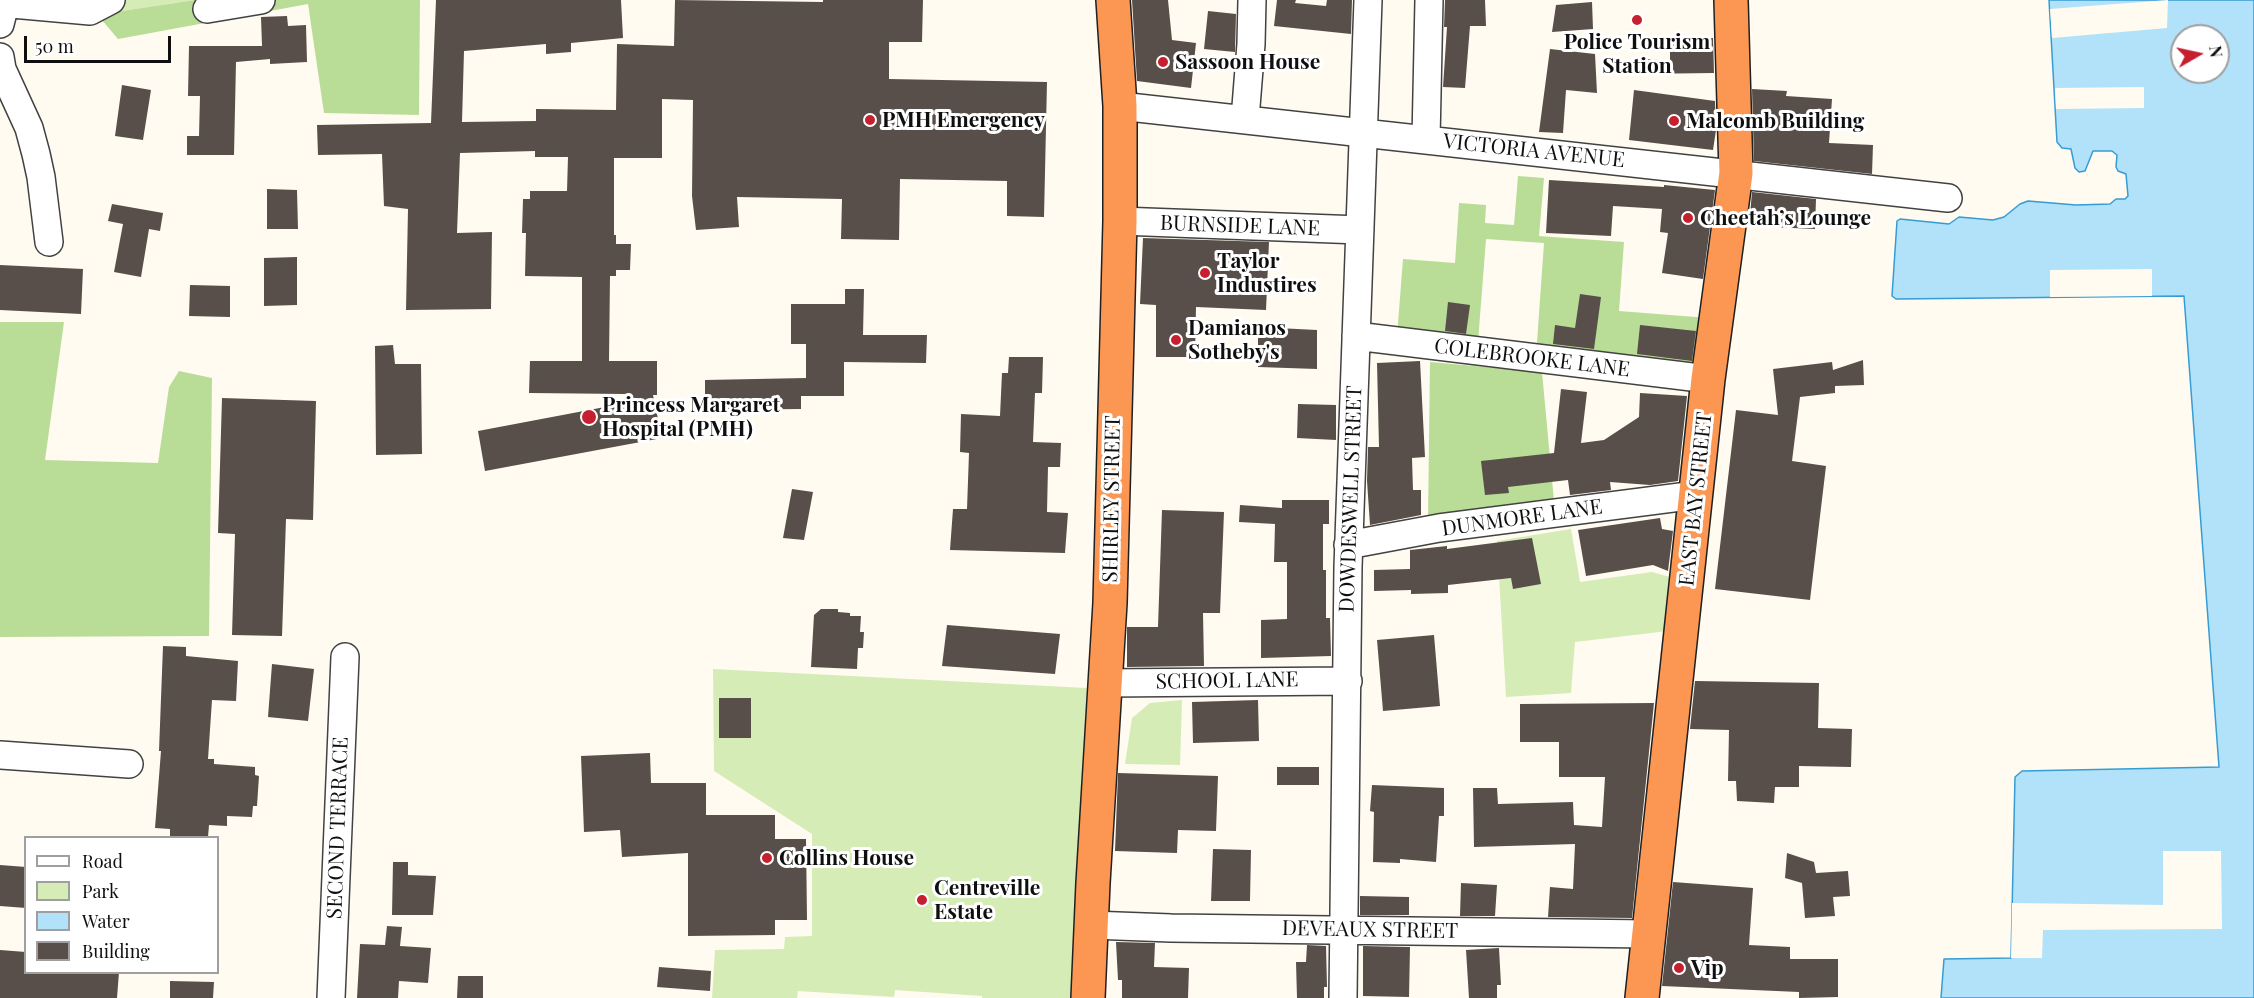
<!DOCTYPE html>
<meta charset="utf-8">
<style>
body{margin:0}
#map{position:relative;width:2254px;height:998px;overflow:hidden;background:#fffbf0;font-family:"Playfair Display",serif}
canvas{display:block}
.legend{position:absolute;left:24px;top:836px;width:195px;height:138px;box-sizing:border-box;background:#fff;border:2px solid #9f9f9f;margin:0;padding:8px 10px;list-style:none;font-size:18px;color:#0f0f0f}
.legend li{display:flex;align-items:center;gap:12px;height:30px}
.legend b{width:30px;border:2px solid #9f9f9f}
.north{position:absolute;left:2170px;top:24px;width:60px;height:60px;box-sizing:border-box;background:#fff;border:2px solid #9f9f9f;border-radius:50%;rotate:81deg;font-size:16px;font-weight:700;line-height:24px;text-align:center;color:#0f0f0f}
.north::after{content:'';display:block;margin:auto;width:21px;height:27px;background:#c61f2f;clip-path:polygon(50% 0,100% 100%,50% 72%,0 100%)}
.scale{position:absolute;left:24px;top:36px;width:147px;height:27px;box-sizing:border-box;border:3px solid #0f0f0f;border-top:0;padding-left:8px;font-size:18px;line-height:21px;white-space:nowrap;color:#0f0f0f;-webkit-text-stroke:4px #fff;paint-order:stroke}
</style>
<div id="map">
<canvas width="2254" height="998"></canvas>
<ul class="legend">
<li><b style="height:8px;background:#fff"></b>Road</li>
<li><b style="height:16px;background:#d5ecb7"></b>Park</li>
<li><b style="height:16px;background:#b2e2f9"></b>Water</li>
<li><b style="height:16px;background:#584f4a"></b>Building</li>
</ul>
<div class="north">N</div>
<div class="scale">50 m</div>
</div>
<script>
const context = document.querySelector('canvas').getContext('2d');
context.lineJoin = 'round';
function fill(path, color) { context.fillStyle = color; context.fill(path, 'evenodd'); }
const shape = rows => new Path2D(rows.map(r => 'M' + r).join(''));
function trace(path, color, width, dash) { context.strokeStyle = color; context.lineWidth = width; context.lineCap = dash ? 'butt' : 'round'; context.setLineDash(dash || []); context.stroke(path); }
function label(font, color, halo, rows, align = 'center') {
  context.font = font + ' "Playfair Display",serif'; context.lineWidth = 6; context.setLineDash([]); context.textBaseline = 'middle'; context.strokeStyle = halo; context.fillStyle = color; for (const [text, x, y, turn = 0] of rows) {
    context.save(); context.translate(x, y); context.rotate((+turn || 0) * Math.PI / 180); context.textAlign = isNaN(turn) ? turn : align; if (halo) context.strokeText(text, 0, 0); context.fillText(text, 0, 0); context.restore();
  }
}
const green = shape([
 [108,0,195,0,122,11],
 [1571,529,1580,582,1652,572,1670,577,1668,631,1575,642,1571,693,1506,697,1497,541],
 [713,669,1087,688,1078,998,982,998,982,996,895,990,894,997,798,991,797,998,712,998,715,950,784,949,785,937,812,936,812,834,714,771],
 [1182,700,1180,765,1125,764,1132,718,1150,703]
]);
const forest = shape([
 [85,0,108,0,122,11,195,0,420,0,419,115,324,113,308,4,118,39],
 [1518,176,1544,178,1539,236,1624,242,1619,311,1709,318,1702,369,1536,356,1544,243,1486,239,1478,342,1397,336,1403,259,1455,263,1459,203,1486,205,1485,223,1514,225],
 [0,322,64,322,45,460,158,463,169,387,179,371,212,378,209,636,0,637],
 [1430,362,1542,372,1554,501,1428,520]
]);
const water = shape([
 [2049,0,2254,0,2254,998,1941,998,1944,959,2011,958,2015,777,2022,771,2219,767,2184,296,1896,299,1892,296,1897,221,1900,219,1949,224,1959,217,1993,220,2004,217,2020,204,2028,201,2076,205,2110,204,2116,199,2125,199,2128,196,2126,174,2118,171,2116,167,2117,155,2112,151,2093,151,2085,171,2079,172,2075,168,2071,149,2062,148,2057,142,2049,0],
 [2182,36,2218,36,2218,72,2182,72,2182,36]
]);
const pier = shape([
 [2168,0,2167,28,2052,38,2050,9],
 [2144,87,2144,108,2056,109,2055,88],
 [2152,269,2152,296,2050,297,2050,270],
 [2163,851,2221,851,2222,929,2043,930,2042,958,2011,958,2012,903,2163,905]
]);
const building = shape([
 [436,0,621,0,623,38,571,43,571,52,546,54,546,44,464,51,462,122,536,121,536,109,616,110,617,44,674,46,675,0,823,2,823,0,923,0,922,42,889,42,889,79,1047,82,1044,217,1007,216,1007,181,900,179,899,240,841,239,842,199,737,197,739,227,696,230,692,196,693,100,662,99,662,158,614,158,614,235,616,235,616,244,631,244,630,270,616,270,616,276,610,276,609,361,657,361,657,395,653,395,662,438,485,471,478,431,626,403,625,394,529,393,530,361,582,361,582,277,525,276,526,233,522,233,523,199,530,199,530,191,567,191,568,157,535,157,535,151,460,153,457,233,492,232,491,309,406,310,408,209,384,206,382,154,318,155,317,125,431,123],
 [1132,0,1168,0,1172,40,1196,43,1191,88,1137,81],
 [1277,0,1296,0,1295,3,1326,6,1327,0,1352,0,1351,34,1274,26],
 [1445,0,1485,0,1486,26,1470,26,1465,88,1443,87,1447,27,1444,27],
 [1592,2,1593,29,1552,32,1556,5],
 [1208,11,1236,14,1235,52,1204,49],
 [287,16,288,26,306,25,307,62,270,64,270,59,236,62,234,155,187,155,187,136,199,136,200,96,188,96,189,46,262,46,261,17],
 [1713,38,1714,73,1636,74,1637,58,1670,61,1670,40],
 [1550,49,1595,54,1597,93,1566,90,1563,133,1539,132],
 [122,85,151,90,143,140,115,136],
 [1752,89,1787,91,1786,96,1832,99,1829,143,1873,145,1872,174,1754,161],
 [1634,90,1715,101,1716,130,1713,150,1629,140],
 [1549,180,1664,187,1664,185,1715,190,1703,279,1662,273,1668,233,1660,232,1662,209,1613,206,1611,236,1546,233],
 [267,189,297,190,298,229,267,229],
 [1752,192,1816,199,1815,229,1749,226],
 [112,204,163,213,160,231,149,229,141,277,114,272,123,224,108,221],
 [1143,238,1269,242,1266,310,1196,307,1195,357,1156,357,1156,305,1140,304],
 [297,257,297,305,264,306,264,258],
 [0,265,83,269,81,314,0,310],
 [190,285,230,286,230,317,189,316],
 [845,289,864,289,863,335,927,335,926,363,844,362,844,396,801,396,801,409,705,410,705,380,806,378,806,344,791,344,791,304,845,304],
 [1580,294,1601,297,1594,349,1553,344,1555,325,1575,328],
 [1448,302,1470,305,1466,334,1445,331],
 [1640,325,1696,331,1692,361,1637,354],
 [1258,327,1317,330,1317,369,1258,367],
 [393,345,395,364,421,364,422,454,376,455,375,346],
 [1009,357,1043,357,1042,393,1035,393,1033,442,1061,443,1060,467,1048,467,1047,512,1068,513,1065,553,950,550,953,509,967,509,969,453,960,452,961,414,1000,416,1002,373,1008,373],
 [1863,360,1864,385,1835,386,1835,393,1800,397,1792,461,1826,466,1810,600,1715,589,1736,410,1778,415,1773,369,1832,362,1833,370],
 [1420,361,1425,457,1412,458,1413,490,1421,490,1421,515,1370,525,1367,481,1368,447,1379,447,1377,363],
 [1561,389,1587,392,1581,443,1604,440,1639,417,1640,393,1687,396,1678,481,1650,485,1610,482,1611,490,1570,495,1568,480,1508,487,1509,493,1485,495,1481,461,1554,453],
 [222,398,316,401,313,520,286,519,282,636,232,635,235,534,218,533],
 [1298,404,1336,405,1336,440,1297,438],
 [792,489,813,492,804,540,783,538],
 [1282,500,1329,500,1329,524,1323,524,1323,570,1326,570,1326,618,1330,618,1331,656,1261,658,1261,620,1287,619,1287,562,1274,562,1275,524,1239,522,1240,505,1282,508],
 [1162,510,1224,512,1220,613,1203,613,1204,666,1127,667,1127,627,1158,627],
 [1660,518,1662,529,1673,531,1668,571,1653,565,1586,576,1578,530],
 [1532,538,1541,584,1513,589,1511,578,1448,585,1448,593,1411,594,1411,590,1374,591,1374,570,1410,569,1410,550,1447,546,1447,549],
 [821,609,838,609,838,612,850,613,850,616,861,616,860,632,864,632,863,648,858,648,857,669,811,667,814,615],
 [947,625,1060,634,1055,674,942,666],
 [1434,635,1440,706,1383,711,1377,640],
 [163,646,186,647,186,656,238,661,236,701,212,700,208,759,214,759,214,764,255,767,255,775,259,776,257,806,253,806,252,817,227,816,227,826,209,825,208,837,170,837,170,829,155,828,161,751,159,751],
 [272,664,314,669,308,721,268,717],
 [1695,681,1819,683,1818,728,1852,729,1851,767,1799,766,1799,787,1775,787,1774,803,1737,801,1736,781,1728,781,1729,730,1690,729],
 [719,698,751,698,751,738,719,738],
 [1258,700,1259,741,1193,743,1192,702],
 [1654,703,1632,918,1548,917,1550,887,1573,889,1575,844,1474,847,1473,788,1497,788,1498,804,1573,802,1574,825,1602,827,1605,777,1559,777,1559,742,1520,742,1520,704],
 [650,753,651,783,706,783,706,815,775,815,775,839,806,839,807,920,775,920,775,935,688,936,688,853,622,857,620,830,584,832,581,756],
 [1277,767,1319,767,1319,785,1277,785],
 [1118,773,1218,776,1216,831,1178,830,1177,853,1115,851],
 [1372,785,1444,788,1444,816,1439,816,1436,862,1400,859,1400,863,1373,862,1374,812,1370,811],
 [1213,849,1251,850,1250,901,1211,901],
 [1787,853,1814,862,1816,873,1848,871,1850,896,1833,897,1835,916,1805,918,1802,883,1785,878],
 [393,862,408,862,408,875,436,876,433,915,392,915],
 [0,865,26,867,26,908,0,906],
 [1673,882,1753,888,1749,945,1790,947,1790,959,1838,959,1838,997,1799,998,1799,992,1662,986],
 [1461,883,1497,885,1495,916,1460,916],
 [1360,896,1409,897,1409,915,1360,915],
 [387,926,402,927,400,946,431,948,428,983,399,981,398,998,357,998,360,944,385,945],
 [1116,942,1155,943,1154,967,1189,968,1188,998,1122,998,1122,980,1118,980],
 [1307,945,1326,946,1327,987,1324,987,1324,998,1297,998,1296,962,1306,962],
 [1363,946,1410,947,1409,997,1363,996],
 [1499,948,1501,985,1497,985,1497,998,1469,998,1466,950],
 [0,950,26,952,26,972,119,972,117,998,0,998],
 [659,967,711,971,710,991,657,987],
 [458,976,483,976,483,998,457,998],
 [170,981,214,982,213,998,170,998]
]);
const minor = shape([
 [5,0,12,4,90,11,111,0],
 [207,9,261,0],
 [0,24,6,0],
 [0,57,2,69,29,128,36,154,41,177,49,242],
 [1120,106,1948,198],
 [1245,119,1251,44,1252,0],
 [1426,139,1429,0],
 [1120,221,1360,230],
 [1356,336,1708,379],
 [1348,545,1439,528,1696,495],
 [1105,683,1348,681],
 [0,755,129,764],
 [1091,925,1171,928,1649,934],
 [331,998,345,657],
 [1343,998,1348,567,1368,0]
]);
const highway = shape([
 [1088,998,1093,883,1110,603,1120,221,1120,106,1113,0],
 [1642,998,1708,379,1736,173,1731,0]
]);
const markers = [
 [1637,20,6,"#c61f2f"],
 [1163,62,6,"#c61f2f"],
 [870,120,6,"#c61f2f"],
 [1674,121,6,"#c61f2f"],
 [1688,218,6,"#c61f2f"],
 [1205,273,6,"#c61f2f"],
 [1176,340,6,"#c61f2f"],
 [589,417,8,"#c61f2f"],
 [767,858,6,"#c61f2f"],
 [922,900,6,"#c61f2f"],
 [1679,968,6,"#c61f2f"]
];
const poiNames = [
 ["Police Tourism",1637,42,"center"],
 ["Station",1637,66,"center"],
 ["Sassoon House",1175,62],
 ["PMH Emergency",882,120],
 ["Malcomb Building",1686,121],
 ["Cheetah’s Lounge",1700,218],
 ["Taylor",1217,261],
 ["Industires",1217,285],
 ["Damianos",1188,328],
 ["Sotheby's",1188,352],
 ["Princess Margaret",602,405],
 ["Hospital (PMH)",602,429],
 ["Collins House",779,858],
 ["Centreville",934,888],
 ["Estate",934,912],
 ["Vip",1691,968]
];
const streetNames = [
 ["VICTORIA AVENUE",1534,151,6],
 ["BURNSIDE LANE",1240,226,2],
 ["COLEBROOKE LANE",1532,358,7],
 ["SHIRLEY STREET",1112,499,-89],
 ["DOWDESWELL STREET",1351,499,-88],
 ["EAST BAY STREET",1696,499,-84],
 ["DUNMORE LANE",1522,518,-8],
 ["SCHOOL LANE",1227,681,-1],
 ["SECOND TERRACE",338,828,-88],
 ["DEVEAUX STREET",1370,930,1]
];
fill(green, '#d5ecb7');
fill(forest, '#b9dd96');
fill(water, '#b2e2f9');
trace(water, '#369cd4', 1.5);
fill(pier, '#fffbf0');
fill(building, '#584f4a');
trace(minor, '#424242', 30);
trace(highway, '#202020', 36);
trace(minor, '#fff', 27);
trace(highway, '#fb9752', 33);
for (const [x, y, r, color] of markers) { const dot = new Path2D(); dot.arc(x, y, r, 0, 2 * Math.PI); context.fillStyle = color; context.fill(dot); trace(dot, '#fff', 2); }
label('bold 21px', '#0f0f0f', '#fff', poiNames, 'left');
label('21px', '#0f0f0f', '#fff', streetNames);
</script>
